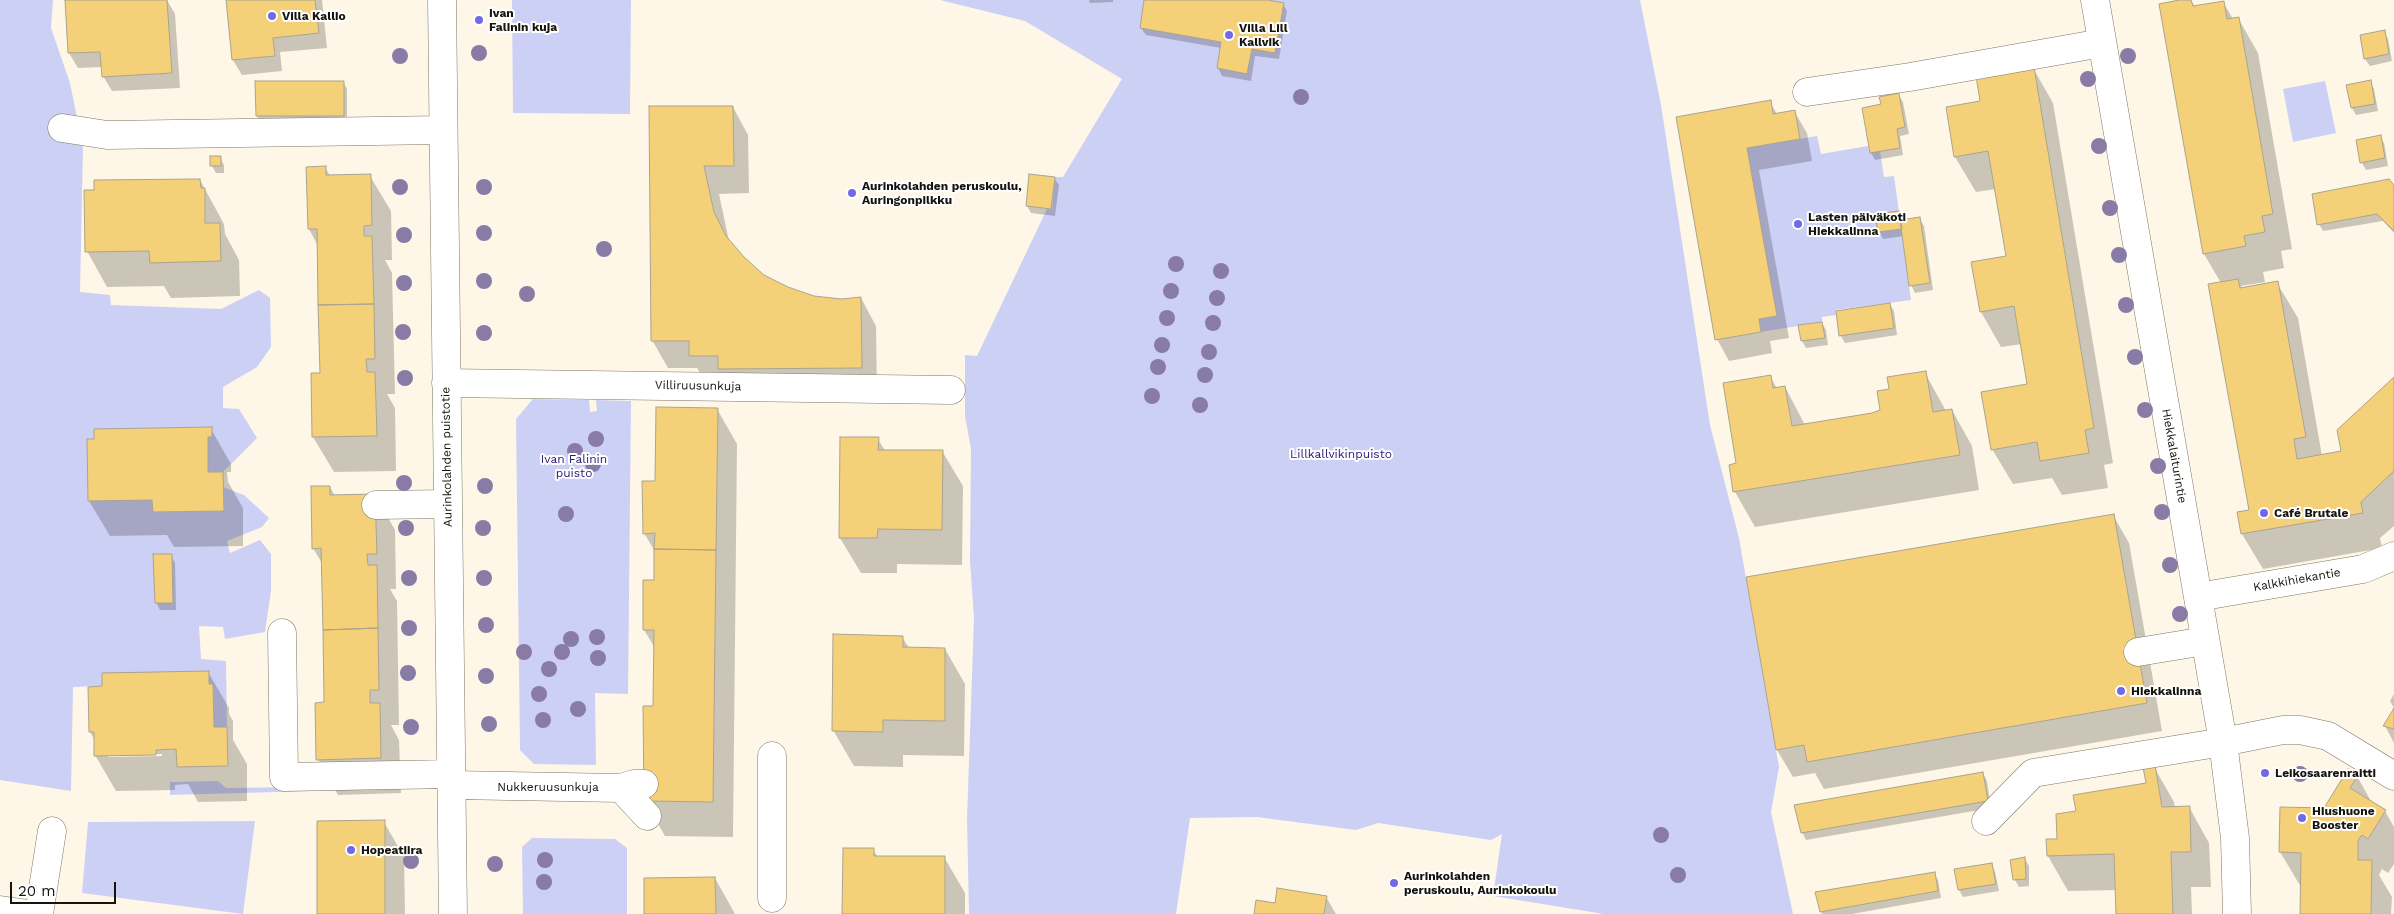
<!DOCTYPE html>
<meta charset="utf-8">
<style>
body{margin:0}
#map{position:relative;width:2394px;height:914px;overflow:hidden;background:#fef7e7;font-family:"Work Sans",sans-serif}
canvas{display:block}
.scale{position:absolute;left:10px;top:882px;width:106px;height:22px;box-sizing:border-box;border:2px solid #16140d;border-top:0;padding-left:6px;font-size:15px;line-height:18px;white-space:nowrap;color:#16140d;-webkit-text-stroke:4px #fff;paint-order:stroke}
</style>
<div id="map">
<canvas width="2394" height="914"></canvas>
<div class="scale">20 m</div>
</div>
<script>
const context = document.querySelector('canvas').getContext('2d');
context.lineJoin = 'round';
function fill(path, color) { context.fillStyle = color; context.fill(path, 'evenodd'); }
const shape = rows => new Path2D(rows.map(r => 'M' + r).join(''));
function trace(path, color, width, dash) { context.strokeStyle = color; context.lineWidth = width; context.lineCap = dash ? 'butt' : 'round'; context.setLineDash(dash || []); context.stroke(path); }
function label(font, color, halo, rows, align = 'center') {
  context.font = font + ' "Work Sans",sans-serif'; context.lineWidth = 4; context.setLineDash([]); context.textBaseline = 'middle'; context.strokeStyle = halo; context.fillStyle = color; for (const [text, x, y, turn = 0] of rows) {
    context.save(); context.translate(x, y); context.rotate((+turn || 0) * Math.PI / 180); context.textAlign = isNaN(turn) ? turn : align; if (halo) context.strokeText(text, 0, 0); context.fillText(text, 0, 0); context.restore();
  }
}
const green = shape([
 [0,0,53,0,51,28,70,83,83,147,80,292,110,295,111,305,221,309,259,290,270,298,271,347,257,367,223,387,223,408,239,409,257,438,223,472,208,472,208,437,87,439,152,500,153,512,223,511,223,487,244,495,269,518,262,527,227,541,230,553,260,540,271,554,271,591,265,632,225,639,223,627,199,626,201,659,226,661,227,727,214,727,213,685,209,684,209,671,102,686,73,687,71,791,0,780],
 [512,0,631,0,630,114,513,113],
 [940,0,1640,0,1661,105,1710,425,1739,538,1776,750,1779,767,1771,812,1793,914,1604,914,1493,896,1502,834,1491,840,1378,823,1356,830,1257,817,1190,818,1176,914,969,914,967,819,974,618,970,561,971,449,965,416,965,355,977,356,1047,209,1052,209,1055,177,1063,177,1122,79,1025,21],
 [2325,81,2336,133,2293,142,2283,89],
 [1817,136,1821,154,1868,146,1870,153,1880,151,1884,177,1894,176,1911,300,1836,310,1836,315,1822,317,1822,322,1761,332,1759,319,1777,316,1747,148],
 [533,399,589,400,590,412,597,411,596,400,631,401,628,694,595,693,596,765,534,764,520,750,516,419],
 [218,781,226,788,385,786,385,789,170,795,170,782],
 [255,821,243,914,82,893,88,822],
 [532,838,615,839,627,848,627,914,523,914,522,847]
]);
const shadow = shape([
 [66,0,167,0,175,14,180,88,112,91,103,76,102,67,78,68,69,53],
 [227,0,322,0,327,48,280,52,282,71,242,75,233,60],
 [1089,0,1113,0,1113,2,1090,3],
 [1146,0,1261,0,1283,4,1287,11,1279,59,1255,56,1251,81,1222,76,1218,68,1221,48,1146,35,1141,28],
 [2186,0,2191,0,2195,7,2223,2,2233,19,2238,18,2258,53,2292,249,2281,251,2284,268,2263,272,2265,282,2241,286,2242,288,2277,283,2298,318,2322,456,2342,452,2394,379,2394,526,2380,538,2382,548,2263,569,2242,534,2239,513,2250,511,2221,283,2204,254],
 [2384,32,2388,39,2392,61,2370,66,2365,59],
 [2033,68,2053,103,2113,463,2104,465,2108,488,2062,495,2052,478,2013,484,1992,449,2029,385,2022,344,2001,347,1981,312,1973,263,2007,257,1996,189,1976,192,1955,157,1947,108,1981,102],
 [2370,81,2374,89,2378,111,2356,115,2352,108,2348,86],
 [343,82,347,89,347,123,261,123,257,116],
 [1898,94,1903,102,1909,134,1900,136,1903,155,1875,160,1871,153,1863,109,1882,105],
 [1770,102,1777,114,1794,111,1807,133,1812,161,1759,170,1789,338,1770,341,1772,353,1729,361,1717,339,1678,118],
 [733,107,748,135,749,193,719,194,729,241,743,258,764,276,788,289,814,297,841,300,861,298,876,326,877,395,706,383,697,368,668,368,652,340,650,108],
 [2380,136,2384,143,2388,166,2366,170,2362,163,2358,141],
 [220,158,224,165,224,173,216,173,212,166],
 [325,167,330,176,370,176,391,211,392,260,385,260,392,273,395,394,387,394,395,408,396,471,334,472,313,437,321,374,318,246,309,229],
 [1054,178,1059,185,1055,216,1031,213,1027,206],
 [200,180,224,224,225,234,239,260,240,296,171,298,164,286,107,287,87,251],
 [2394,187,2394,233,2383,221,2323,231,2319,224],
 [1898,212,1903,220,1920,219,1924,226,1933,290,1915,293,1911,285,1904,236,1883,239,1879,232],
 [1890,304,1894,311,1897,335,1845,343,1841,336],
 [1822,323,1826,330,1828,345,1806,348,1802,341,1800,326],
 [1925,373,1946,411,1952,410,1972,446,1979,490,1755,527,1735,492,1730,466,1738,464,1770,377,1777,388,1785,387,1805,425,1873,414,1882,410,1890,390],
 [717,409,737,444,733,837,665,836,645,801,654,707,655,648,644,630,655,582,656,553,644,533,656,483],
 [211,429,231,464,231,472,227,472,228,482,243,508,243,546,174,547,167,535,110,536,89,501,96,440],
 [878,439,885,451,942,451,963,486,962,565,897,564,897,573,861,573,840,538],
 [330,487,335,496,375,495,395,530,396,589,390,589,397,601,399,725,391,725,399,740,401,793,338,795,318,759,326,704,323,565,313,548],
 [2113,515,2129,543,2162,731,1824,789,1815,773,1793,777,1777,750],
 [171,556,175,563,176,610,160,610,156,602],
 [902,637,909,648,945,649,965,684,964,756,903,755,903,767,854,766,833,730],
 [208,672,229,708,229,714,233,721,233,740,247,764,247,801,198,802,188,784,175,785,175,790,116,791,95,755,95,740,90,732],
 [108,754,162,754,162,756,108,757],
 [2394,694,2394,708,2390,701],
 [2394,711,2394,743,2385,726],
 [2154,767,2174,802,2175,808,2189,807,2209,843,2211,887,2191,887,2192,914,2118,914,2117,890,2068,891,2048,856,2047,840,2058,840,2077,812,2148,784],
 [1983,773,1987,781,1991,808,1806,840,1802,832],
 [2357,776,2372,803,2385,811,2394,827,2394,864,2388,873,2382,869,2379,875,2392,897,2391,914,2302,914,2301,887,2280,852,2281,808,2325,809],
 [384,822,404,857,405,914,318,914],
 [873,849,878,858,944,857,965,893,965,914,844,914],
 [2025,859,2029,866,2029,886,2019,887,2015,880,2011,861],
 [1991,864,1995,872,1999,891,1963,897,1959,890,1956,870],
 [1934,873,1938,880,1941,898,1852,914,1822,914,1821,911],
 [715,878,735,914,646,914],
 [1326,897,1336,914,1255,914,1276,904]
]);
const building = shape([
 [65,0,167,0,172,73,102,77,100,52,68,53,65,0],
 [226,0,315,0,319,33,273,38,275,56,232,60,226,0],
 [1144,0,1268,0,1284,3,1275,53,1252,49,1247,74,1217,68,1221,42,1140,28,1144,0],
 [2179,0,2191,0,2193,6,2224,1,2227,19,2239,17,2273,214,2262,216,2265,232,2244,236,2246,246,2203,254,2159,4,2179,0],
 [2385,30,2389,54,2364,59,2360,35,2385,30],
 [2034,67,2094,428,2085,430,2089,453,2040,461,2037,442,1991,450,1981,392,2027,384,2014,306,1980,312,1971,262,2006,256,1988,151,1954,157,1946,107,1980,101,1976,76,2034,67],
 [2371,80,2375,104,2351,108,2346,85,2371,80],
 [255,81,344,81,344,116,256,116,255,81],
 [1899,93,1905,127,1897,129,1900,148,1870,153,1862,108,1881,104,1879,97,1899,93],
 [1771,100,1773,114,1795,110,1800,139,1747,148,1777,316,1759,319,1761,332,1715,340,1676,117,1771,100],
 [649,106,733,106,734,166,704,166,714,212,726,236,744,257,764,275,788,287,814,296,841,299,861,297,862,368,718,369,718,356,689,356,689,341,651,341,649,106],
 [2381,135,2385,158,2360,163,2356,140,2381,135],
 [210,156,221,156,221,166,210,166,210,156],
 [326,166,326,175,371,174,372,225,364,226,364,236,372,236,374,304,318,305,317,229,308,229,306,167,326,166],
 [1029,174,1055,177,1051,209,1026,206,1029,174],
 [200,179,201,188,205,188,205,223,220,223,221,261,150,263,149,251,85,252,84,190,94,190,94,180,200,179],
 [2389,179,2394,185,2394,231,2377,214,2317,225,2312,194,2389,179],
 [1899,211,1902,229,1878,232,1875,214,1899,211],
 [1920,217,1930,283,1909,286,1900,220,1920,217],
 [2238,279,2240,288,2278,281,2306,437,2294,439,2297,459,2341,451,2337,430,2394,377,2394,471,2361,502,2363,513,2241,534,2237,512,2249,510,2208,284,2238,279],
 [1890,303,1894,328,1839,336,1836,311,1890,303],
 [374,304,375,359,366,359,367,372,375,372,377,436,312,437,311,373,320,373,318,305,374,304],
 [1822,322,1825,338,1801,341,1798,325,1822,322],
 [1926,371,1933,412,1952,409,1960,455,1733,492,1729,465,1736,463,1723,383,1771,375,1773,388,1785,386,1792,426,1872,413,1880,410,1877,391,1889,389,1887,377,1926,371],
 [656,407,718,408,716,550,654,549,655,533,643,534,642,481,655,481,656,407],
 [212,427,212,437,208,437,208,472,223,472,224,511,153,512,152,500,88,501,87,439,94,439,94,429,212,427],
 [840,437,879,437,878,450,943,450,942,530,878,529,877,538,839,538,840,437],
 [311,486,330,486,330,495,375,494,377,554,367,554,368,565,377,565,378,628,323,630,321,548,312,549,311,486],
 [2114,514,2147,703,1807,762,1804,745,1776,750,1746,577,2114,514],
 [654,549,716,550,713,802,644,801,643,706,653,706,654,630,643,630,643,580,654,580,654,549],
 [153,554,172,554,173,603,155,603,153,554],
 [378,628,379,690,370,690,370,703,380,703,381,758,316,760,315,703,324,702,323,630,378,628],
 [833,634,903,636,903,647,945,648,945,721,883,720,883,732,832,731,833,634],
 [209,671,209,684,213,684,214,727,227,727,228,766,177,767,176,749,156,750,156,755,94,756,94,732,89,732,88,687,102,686,102,673,209,671],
 [2394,708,2394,729,2383,726,2394,708],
 [2155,765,2162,807,2190,806,2191,852,2171,852,2173,914,2116,914,2114,854,2047,856,2046,839,2057,839,2056,814,2076,811,2073,795,2146,783,2143,767,2155,765],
 [2348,769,2358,775,2350,788,2386,810,2368,839,2362,835,2358,840,2358,860,2372,860,2371,914,2300,914,2301,853,2279,852,2280,807,2324,808,2348,769],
 [1983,772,1988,801,1801,833,1794,805,1983,772],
 [385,820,385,914,317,914,317,821,385,820],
 [843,848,874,848,874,856,945,856,945,914,842,914,843,848],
 [2025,857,2026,879,2013,880,2010,860,2025,857],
 [1992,863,1996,884,1958,890,1954,869,1992,863],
 [1935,872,1938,891,1820,912,1815,892,1935,872],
 [715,877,716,914,644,914,644,878,715,877],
 [1277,888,1327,896,1324,914,1254,914,1256,900,1275,903,1277,888]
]);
const minor = shape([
 [442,0,453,914],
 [2095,0,2223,742,2235,838,2237,914],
 [1807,92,1910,77,2102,43],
 [62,128,107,135,442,130],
 [446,383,951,390],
 [376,505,448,504],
 [2198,597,2363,569,2394,556],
 [282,633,284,777,451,774],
 [2138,652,2205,641],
 [452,785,621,788,634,784,644,784],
 [621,788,647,816],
 [1986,821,2033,773,2223,742,2283,730,2300,730,2328,736,2394,776],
 [772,898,772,756],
 [0,910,29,914],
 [39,914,52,831]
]);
const trees = [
 [479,53],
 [400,56],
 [2128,56],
 [2088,79],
 [1301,97],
 [2099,146],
 [400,187],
 [484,187],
 [2110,208],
 [484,233],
 [404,235],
 [604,249],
 [2119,255],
 [1176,264],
 [1221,271],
 [484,281],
 [404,283],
 [1171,291],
 [527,294],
 [1217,298],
 [2126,305],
 [1167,318],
 [1213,323],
 [403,332],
 [484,333],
 [1162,345],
 [1209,352],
 [2135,357],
 [1158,367],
 [1205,375],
 [405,378],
 [1152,396],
 [1200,405],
 [2145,410],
 [596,439],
 [575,451],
 [593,464],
 [2158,466],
 [404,483],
 [485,486],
 [2162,512],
 [566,514],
 [406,528],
 [483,528],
 [2170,565],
 [409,578],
 [484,578],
 [2180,614],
 [486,625],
 [409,628],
 [597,637],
 [571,639],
 [524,652],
 [562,652],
 [598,658],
 [549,669],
 [408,673],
 [486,676],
 [539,694],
 [578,709],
 [543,720],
 [489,724],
 [411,727],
 [2300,774],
 [1661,835],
 [545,860],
 [411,861],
 [495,864],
 [1678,875],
 [544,882]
];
const markers = [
 [272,16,5,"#706ae4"],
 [479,20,5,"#706ae4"],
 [1229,35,5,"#706ae4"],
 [852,193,5,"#706ae4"],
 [1798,224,5,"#706ae4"],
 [2264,513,5,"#706ae4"],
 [2121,691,5,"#706ae4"],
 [2265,773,5,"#706ae4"],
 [2302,818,5,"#706ae4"],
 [351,850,5,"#706ae4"],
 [1394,883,5,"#706ae4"]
];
const poiNames = [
 ["Ivan",489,13],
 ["Falinin kuja",489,27],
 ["Villa Kallio",282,16],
 ["Villa Lill",1239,28],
 ["Kallvik",1239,42],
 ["Aurinkolahden peruskoulu,",862,186],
 ["Auringonpilkku",862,200],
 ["Lasten päiväkoti",1808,217],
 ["Hiekkalinna",1808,231],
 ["Café Brutale",2274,513],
 ["Hiekkalinna",2131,691],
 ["Leikosaarenraitti",2275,773],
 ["Hiushuone",2312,811],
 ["Booster",2312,825],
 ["Hopeatiira",361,850],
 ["Aurinkolahden",1404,876],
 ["peruskoulu, Aurinkokoulu",1404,890]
];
const streetNames = [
 ["Villiruusunkuja",698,386,1],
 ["Hiekkalaiturintie",2174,456,80],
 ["Aurinkolahden puistotie",447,457,-91],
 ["Kalkkihiekantie",2297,580,-10],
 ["Nukkeruusunkuja",548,787]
];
const parkNames = [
 ["Lillkallvikinpuisto",1341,454],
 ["Ivan Falinin",574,459],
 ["puisto",574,473]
];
fill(green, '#cdd0f5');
fill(shadow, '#0003');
fill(building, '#f4d078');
trace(building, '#aba390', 1);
trace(minor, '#7e7665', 29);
trace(minor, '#fff', 28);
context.fillStyle = '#887ba6';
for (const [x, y] of trees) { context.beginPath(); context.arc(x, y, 8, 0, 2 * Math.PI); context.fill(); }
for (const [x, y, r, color] of markers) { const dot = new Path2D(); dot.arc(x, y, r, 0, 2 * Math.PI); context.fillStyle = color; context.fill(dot); trace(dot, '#fff', 2); }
label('bold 12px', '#16140d', '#fff', poiNames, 'left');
label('12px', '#16140d', '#fff', streetNames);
label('12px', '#271670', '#fff', parkNames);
</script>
